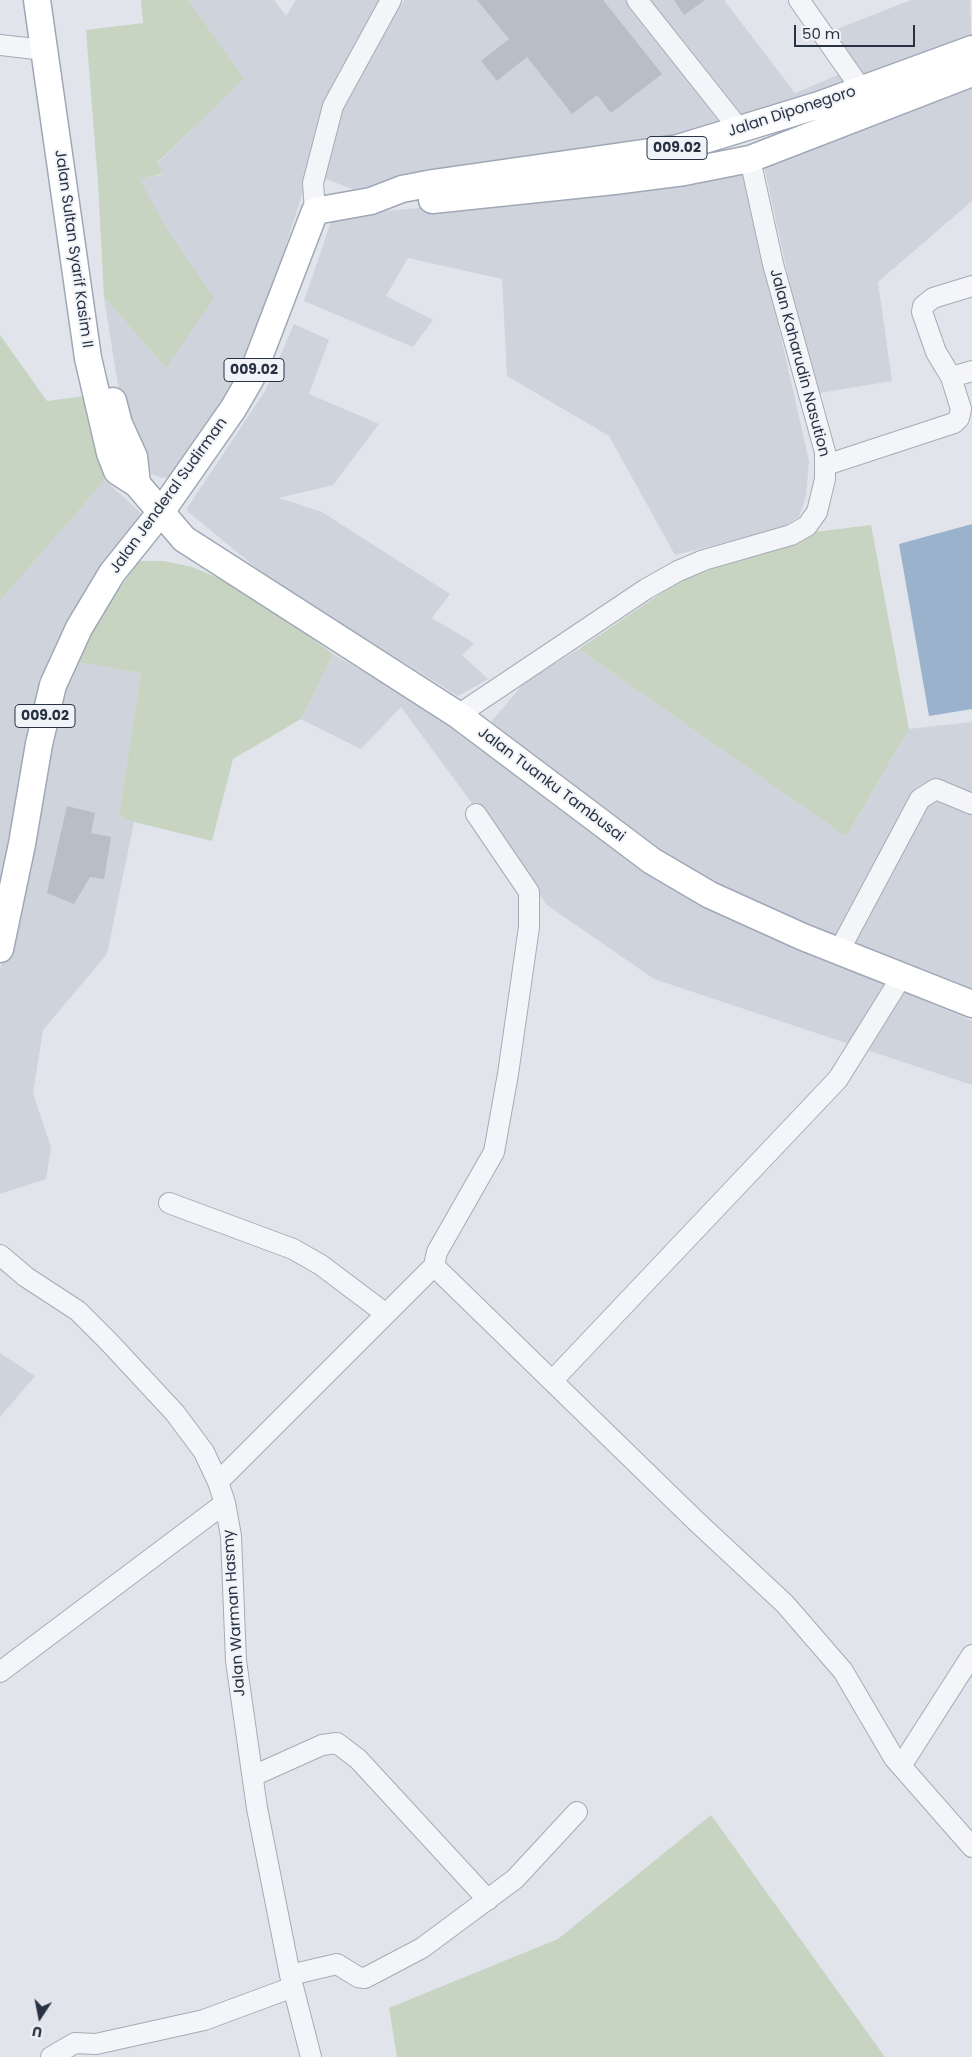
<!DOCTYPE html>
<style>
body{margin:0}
#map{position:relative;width:972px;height:2057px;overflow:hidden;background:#e1e4ea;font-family:Poppins,sans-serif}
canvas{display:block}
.north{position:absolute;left:15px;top:1992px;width:50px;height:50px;-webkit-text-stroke:4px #f0f3f7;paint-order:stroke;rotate:191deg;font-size:14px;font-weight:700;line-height:20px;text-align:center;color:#283243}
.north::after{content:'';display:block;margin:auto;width:18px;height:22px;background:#283243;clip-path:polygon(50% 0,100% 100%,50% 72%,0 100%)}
.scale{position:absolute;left:794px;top:25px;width:121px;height:22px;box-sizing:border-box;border:2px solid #283243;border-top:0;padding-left:6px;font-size:15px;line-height:18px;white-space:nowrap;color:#283243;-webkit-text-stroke:4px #f0f3f7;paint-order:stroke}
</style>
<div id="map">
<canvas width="972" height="2057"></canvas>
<div class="north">U</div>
<div class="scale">50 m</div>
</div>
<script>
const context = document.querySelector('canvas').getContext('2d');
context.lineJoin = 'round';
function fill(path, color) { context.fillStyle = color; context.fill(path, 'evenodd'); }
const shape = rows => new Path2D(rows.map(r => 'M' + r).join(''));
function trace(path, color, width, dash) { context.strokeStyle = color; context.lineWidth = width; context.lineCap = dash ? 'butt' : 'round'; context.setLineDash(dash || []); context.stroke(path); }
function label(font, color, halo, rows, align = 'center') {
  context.font = font + ' Poppins,sans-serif'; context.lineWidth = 4; context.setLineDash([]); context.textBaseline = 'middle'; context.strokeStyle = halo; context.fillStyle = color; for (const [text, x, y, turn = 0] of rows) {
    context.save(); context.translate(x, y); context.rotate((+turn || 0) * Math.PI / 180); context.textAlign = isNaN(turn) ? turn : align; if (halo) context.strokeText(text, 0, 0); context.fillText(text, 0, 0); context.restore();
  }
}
const built = shape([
 [188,0,274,0,286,16,296,0,382,0,319,142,268,301,230,392,171,477,162,478,151,474,135,445,120,399,104,297,166,368,170,234,139,180,163,174,157,164,243,79],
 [404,0,724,0,795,93,850,70,832,31,911,0,970,0,972,57,744,143,612,164,367,195,324,178,342,105],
 [972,87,972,201,878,282,892,381,814,394,764,166],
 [743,170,809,461,806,496,799,517,782,528,675,555,609,436,507,376,502,279,408,258,386,296,433,320,413,347,304,301,333,216,663,185],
 [294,324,329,340,309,394,379,424,333,485,279,498,322,512,450,594,432,618,474,643,462,655,488,679,458,696,271,580,186,510,265,391],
 [105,480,144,516,42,681,0,919,0,601],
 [579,649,846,837,909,729,972,722,972,992,803,929,662,856,491,722,524,683],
 [333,654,451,723,652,873,730,919,972,1021,972,1085,654,979,547,905,401,707,361,749,301,719],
 [76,662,141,673,119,815,134,822,107,954,43,1030,33,1093,51,1147,46,1179,0,1194,0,971,61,688],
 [0,1353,35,1376,0,1417]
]);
const green = shape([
 [141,0,188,0,244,79,157,163,163,173,140,180,170,234,214,298,166,368,104,297,98,183,86,30,143,23],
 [0,335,47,401,85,396,105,480,0,601],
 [871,525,909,729,846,837,579,649,678,582,744,556,797,543,815,532],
 [139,561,164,561,192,567,243,588,333,654,301,719,233,759,212,841,134,822,119,815,141,673,76,662,104,610],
 [711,1815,885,2057,397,2057,389,2008,558,1939]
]);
const water = shape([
 [972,524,972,709,929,716,899,544]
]);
const building = shape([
 [477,0,603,0,662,74,611,113,597,95,572,114,527,57,497,81,481,61,509,39],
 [674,0,705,0,684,15],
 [67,806,95,813,91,833,111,837,104,879,90,877,74,904,47,893]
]);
const minor = shape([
 [637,0,740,130],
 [799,0,862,90],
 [0,45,44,50],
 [315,211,313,183,333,106,391,0],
 [951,377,936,352,922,312,923,306,933,298,972,286],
 [826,465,954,423,959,418,961,409,951,377,972,371],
 [458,715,646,589,678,571,704,560,791,535,807,526,817,512,825,479,825,452,773,264,750,159],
 [476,814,529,892,529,927,508,1074,494,1152,437,1252,434,1266,696,1521,785,1604,843,1671,894,1758,972,1847],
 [839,951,920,799,936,789,972,804],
 [169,1203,293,1249,321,1265,386,1314],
 [0,1255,26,1277,78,1311,109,1342,175,1413,204,1452,218,1482,225,1503,231,1536,236,1661,257,1808,290,1975,311,2057],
 [553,1380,838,1079,902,976],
 [218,1482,434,1266],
 [0,1672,225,1503],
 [901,1766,972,1655],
 [253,1776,322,1745,337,1743,358,1759,488,1900],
 [290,1975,337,1964,358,1977,365,1978,422,1948,515,1879,577,1812],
 [51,2057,75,2043,96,2044,204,2020,293,1987]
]);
const major = shape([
 [37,0,88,358,110,453,117,471,137,484,184,539,458,715,652,861,710,895,803,937,972,1004],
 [432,200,614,181,684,172,750,159,972,73],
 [113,401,119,424,134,457,137,484],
 [0,949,22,844,39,744,53,685,79,628,112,573,161,512,233,409,251,378,315,211,371,201,402,189,433,183,678,148,819,105,972,49]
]);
const shields = [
 [677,148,60],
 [254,370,60],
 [45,716,60]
];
const shieldNames = [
 ["009.02",677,148],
 ["009.02",254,370],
 ["009.02",45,716]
];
const streetNames = [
 ["Jalan Diponegoro",792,112,-18],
 ["Jalan Sultan Syarif Kasim II",73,249,82],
 ["Jalan Kaharudin Nasution",799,363,75],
 ["Jalan Jenderal Sudirman",169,496,-54],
 ["Jalan Tuanku Tambusai",551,785,37],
 ["Jalan Warman Hasmy",235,1613,-94]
];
fill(built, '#cfd3dc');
fill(green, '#c6d4c1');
fill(water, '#9ab2cc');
fill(building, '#b8bdc8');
trace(minor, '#a6abb5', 22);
trace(major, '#9fa8b7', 29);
trace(minor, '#f4f5f8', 20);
trace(major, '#fff', 26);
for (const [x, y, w] of shields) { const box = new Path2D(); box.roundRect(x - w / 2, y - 11.5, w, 23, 4); context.fillStyle = '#f0f3f7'; context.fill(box); trace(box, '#283243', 1); }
label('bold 14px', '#283243', null, shieldNames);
label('15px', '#283243', '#f0f3f7', streetNames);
</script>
